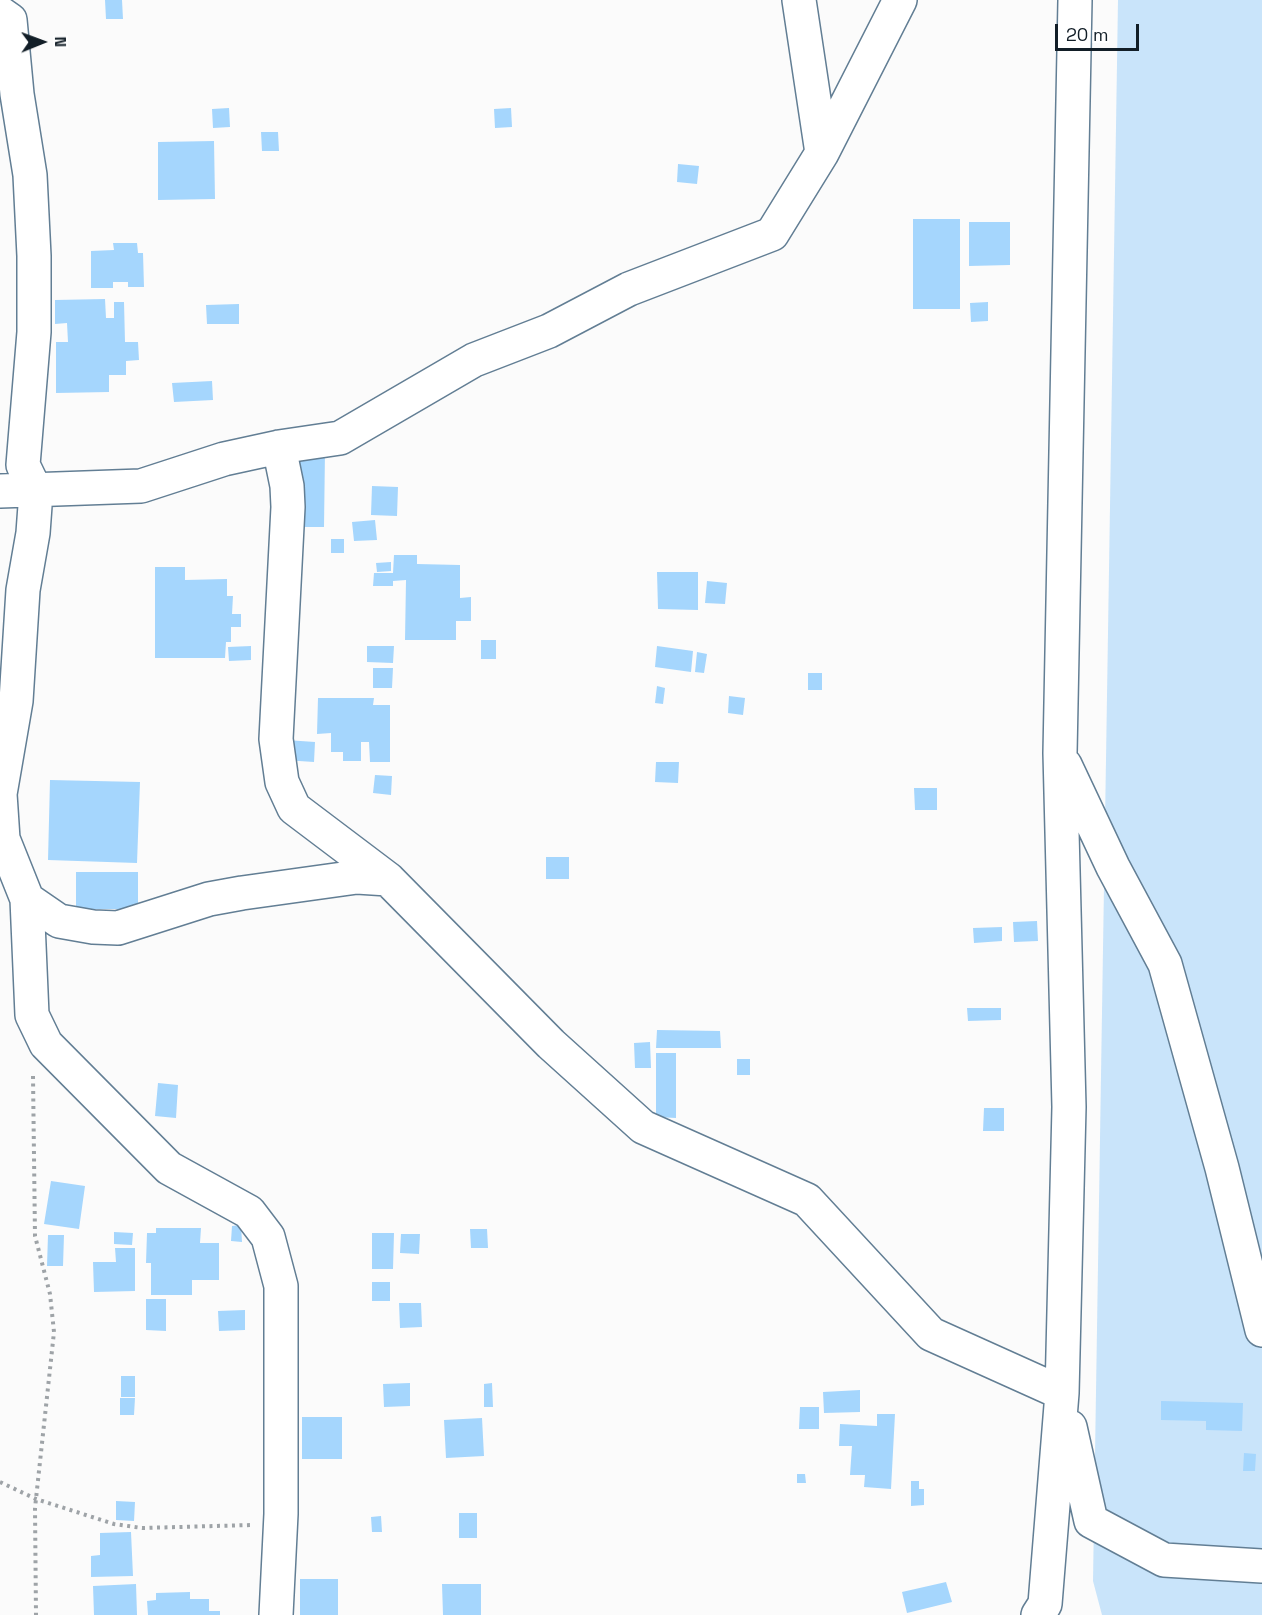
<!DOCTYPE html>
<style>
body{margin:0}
#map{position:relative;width:1262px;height:1615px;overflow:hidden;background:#fbfbfb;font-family:"Space Grotesk",sans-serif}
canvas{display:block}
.north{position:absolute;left:12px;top:12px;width:60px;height:60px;-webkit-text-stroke:4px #fff;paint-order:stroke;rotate:89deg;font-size:16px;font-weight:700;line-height:24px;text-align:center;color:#121e27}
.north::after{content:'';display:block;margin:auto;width:21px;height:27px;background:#121e27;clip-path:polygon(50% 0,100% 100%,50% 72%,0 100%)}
.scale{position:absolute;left:1055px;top:24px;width:84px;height:27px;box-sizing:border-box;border:3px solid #121e27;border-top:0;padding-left:8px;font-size:18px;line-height:21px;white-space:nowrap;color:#121e27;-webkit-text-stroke:4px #fff;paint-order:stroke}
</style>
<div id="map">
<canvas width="1262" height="1615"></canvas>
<div class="north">N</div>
<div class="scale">20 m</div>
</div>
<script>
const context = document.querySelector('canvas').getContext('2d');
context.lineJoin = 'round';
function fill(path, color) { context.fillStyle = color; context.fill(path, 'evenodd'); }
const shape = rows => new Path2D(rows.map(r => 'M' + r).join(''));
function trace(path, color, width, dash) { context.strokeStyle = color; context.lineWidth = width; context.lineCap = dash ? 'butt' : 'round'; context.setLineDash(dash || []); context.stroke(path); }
const green = shape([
 [1118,0,1262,0,1262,1615,1102,1615,1093,1581]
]);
const building = shape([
 [105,0,122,0,123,19,106,19],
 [229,108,230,127,213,128,212,109],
 [511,108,512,127,495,128,494,109],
 [261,132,278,132,279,151,262,151],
 [214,141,215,199,158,200,158,142],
 [678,164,699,166,697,184,677,182],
 [913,219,960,219,960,309,913,309],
 [969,222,1010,222,1010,265,969,266],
 [113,243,137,243,138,253,143,253,144,287,128,287,128,282,113,282,113,288,91,288,91,251,114,250],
 [105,299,106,318,114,318,114,302,124,302,125,342,138,342,139,360,126,361,126,375,109,375,109,392,56,393,56,342,68,342,67,323,55,324,55,300],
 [988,302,988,321,971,322,970,303],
 [239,304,239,324,207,324,206,305],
 [212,381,213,400,174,402,172,383],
 [296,451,325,451,324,527,296,527],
 [372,486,398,487,397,516,371,515],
 [375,520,377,540,354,541,352,522],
 [331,539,344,539,344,553,331,553],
 [394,555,417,555,417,564,460,565,460,598,471,597,471,621,456,621,456,640,405,640,406,580,393,581,393,586,373,586,374,573,393,573],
 [391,562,391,571,377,572,376,563],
 [155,567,185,567,185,580,227,579,227,596,233,596,232,614,241,614,241,627,231,627,231,642,226,642,225,658,155,658],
 [657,572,698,572,698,610,658,609],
 [707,581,727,583,725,604,705,603],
 [481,640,496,640,496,659,481,659],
 [251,646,251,660,229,661,228,647],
 [367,646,394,646,393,663,367,662],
 [657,646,693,651,691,672,655,667],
 [697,652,707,654,704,673,695,672],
 [373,668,393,668,392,688,373,688],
 [808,673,822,673,822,690,808,690],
 [657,686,665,688,663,704,655,703],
 [729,696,745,698,743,715,728,713],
 [318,698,374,698,373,705,390,705,390,762,370,762,369,742,361,742,361,761,343,761,343,752,331,752,331,733,317,734],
 [286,740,315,742,314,762,284,760],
 [656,762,679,762,678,783,655,782],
 [375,775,392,776,391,795,373,793],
 [50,780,140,782,137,863,48,860],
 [914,788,937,788,937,810,915,810],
 [546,857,569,857,569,879,546,879],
 [76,872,138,872,138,909,76,909],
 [1037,921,1038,941,1014,942,1013,922],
 [1002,927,1002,941,974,943,973,928],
 [967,1008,1001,1008,1001,1020,968,1021],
 [657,1030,720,1031,721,1048,656,1048],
 [650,1042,651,1068,635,1068,634,1043],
 [656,1053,676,1053,676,1118,656,1117],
 [737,1059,750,1059,750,1075,737,1075],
 [158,1083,178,1085,176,1118,155,1116],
 [984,1108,1004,1108,1004,1131,983,1131],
 [51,1181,85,1186,79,1229,44,1224],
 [241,1225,242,1242,231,1241,232,1226],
 [156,1228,201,1228,200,1243,219,1243,219,1280,192,1280,192,1295,151,1295,151,1263,146,1263,147,1233,156,1233],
 [470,1229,487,1229,488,1248,471,1248],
 [114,1232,133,1233,132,1245,114,1244],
 [372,1233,394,1233,393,1269,372,1269],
 [401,1234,420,1234,419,1254,400,1253],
 [48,1235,64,1235,63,1266,47,1266],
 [115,1248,135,1248,135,1291,94,1292,93,1262,116,1262],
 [372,1282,390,1282,390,1301,372,1301],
 [146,1299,166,1299,166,1331,146,1330],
 [399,1303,421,1303,422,1327,400,1328],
 [245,1310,245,1330,219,1331,218,1311],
 [121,1376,135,1376,135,1397,121,1397],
 [410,1383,410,1406,384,1407,383,1384],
 [492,1383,493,1407,484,1407,484,1384],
 [860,1390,860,1412,824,1413,823,1392],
 [120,1398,135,1398,134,1415,120,1415],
 [1161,1401,1243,1403,1242,1431,1206,1430,1206,1421,1161,1420],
 [800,1407,819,1407,819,1429,799,1429],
 [877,1414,895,1414,891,1489,864,1487,865,1475,850,1475,852,1446,839,1446,840,1424,877,1426],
 [302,1417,342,1417,342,1459,302,1459],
 [482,1418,484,1456,446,1458,444,1420],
 [1244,1453,1256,1454,1255,1471,1243,1471],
 [797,1474,805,1474,806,1483,797,1483],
 [911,1481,919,1481,919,1489,924,1489,924,1505,911,1506],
 [116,1501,135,1502,134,1521,116,1520],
 [459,1513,477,1513,477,1538,459,1538],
 [381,1516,382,1532,372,1532,371,1517],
 [131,1532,133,1576,91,1577,91,1556,100,1555,100,1533],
 [300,1579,338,1579,338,1615,300,1615],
 [946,1582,952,1602,907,1613,902,1592],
 [136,1584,137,1615,94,1615,93,1586],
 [442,1584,481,1584,481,1615,443,1615],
 [190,1592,190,1599,209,1599,209,1611,220,1611,220,1615,148,1615,147,1601,156,1600,156,1593]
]);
const path = shape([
 [33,1076,35,1236,50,1294,54,1332,35,1508,36,1615],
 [0,1482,36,1499,114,1524,142,1528,252,1525]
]);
const minor = shape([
 [799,0,822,153],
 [0,13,10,20,17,94,30,175,34,256,34,332,23,465,36,492,33,533,23,590,16,701,0,794,3,839,27,899,59,921,93,927,118,928,209,899,242,893,357,877,388,879,551,1044,643,1127,807,1200,931,1334,1062,1393],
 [279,447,287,486,288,507,276,739,282,782,294,808,388,879],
 [0,491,141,486,224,459,279,447,340,438,474,360,549,331,629,289,772,234,822,153,900,0],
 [1065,765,1113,867,1165,964,1222,1168,1262,1330],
 [27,899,32,1015,46,1044,169,1168,249,1212,268,1237,281,1286,281,1514,276,1615],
 [1070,1427,1091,1521,1164,1560,1262,1566],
 [1038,1615,1045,1604,1062,1393,1069,1107,1060,753,1075,0]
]);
fill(green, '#c9e4fa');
fill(building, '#a5d6fd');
trace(minor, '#627e94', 36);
trace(path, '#9ea3a7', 4, [3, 4.5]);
trace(minor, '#fff', 33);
</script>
